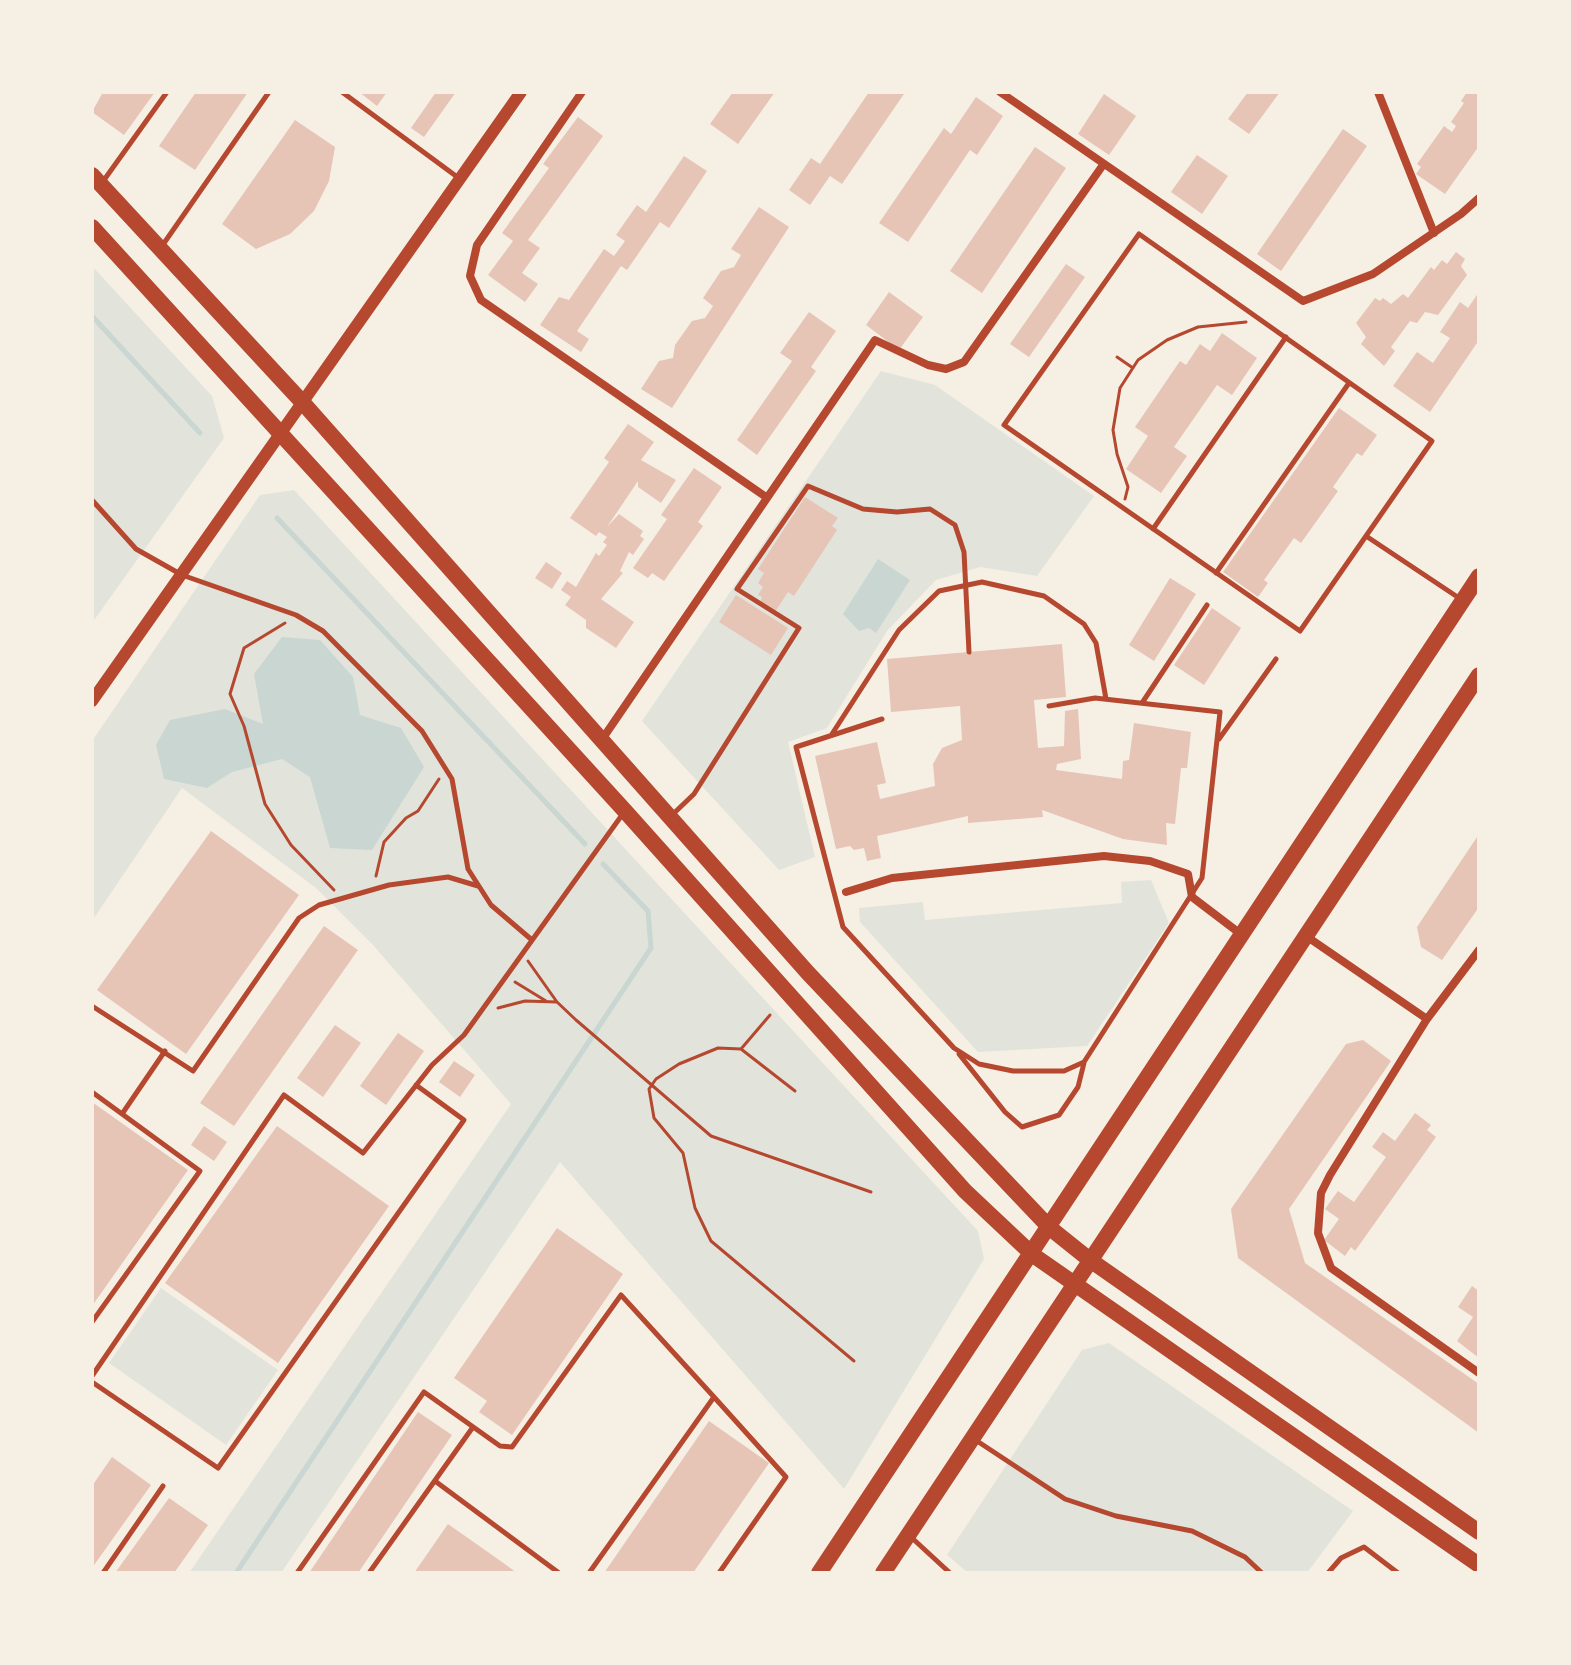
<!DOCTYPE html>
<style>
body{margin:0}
#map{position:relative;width:1571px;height:1665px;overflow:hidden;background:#f6efe4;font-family:Poppins,sans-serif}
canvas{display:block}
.frame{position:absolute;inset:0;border:94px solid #f6efe4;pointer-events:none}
</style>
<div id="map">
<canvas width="1571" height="1665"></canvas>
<div class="frame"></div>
</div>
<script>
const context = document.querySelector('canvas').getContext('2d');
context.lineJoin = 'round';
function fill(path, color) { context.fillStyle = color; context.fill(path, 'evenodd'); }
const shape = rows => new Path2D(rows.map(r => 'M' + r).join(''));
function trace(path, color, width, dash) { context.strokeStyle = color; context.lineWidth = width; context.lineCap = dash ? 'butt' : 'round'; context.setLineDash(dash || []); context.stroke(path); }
const green = shape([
 [92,266,212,396,224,438,92,623],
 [881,371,935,385,1094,496,1037,576,980,567,936,580,887,631,827,728,788,742,815,857,779,870,642,721],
 [294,490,978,1231,984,1259,844,1489,560,1162,281,1573,189,1573,511,1104,373,945,316,888,182,788,92,921,92,741,260,495],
 [1151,880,1169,923,1087,1046,978,1052,860,922,859,908,923,902,925,920,1122,903,1121,882],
 [161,1288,278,1370,226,1445,109,1363],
 [1109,1343,1353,1511,1307,1573,968,1573,947,1555,1082,1350]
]);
const water = shape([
 [878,559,910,580,876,633,869,628,859,631,843,614],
 [282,637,320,640,353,677,360,715,401,728,424,767,372,850,330,848,310,777,282,759,232,772,207,788,164,779,156,745,170,720,225,709,263,724,254,674]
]);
const stream = shape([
 [92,316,200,433],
 [277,518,585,844],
 [236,1573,651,948,648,911,603,864]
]);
const building = shape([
 [103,92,155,92,124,135,92,112],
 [196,92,248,92,195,170,159,146],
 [359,92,387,92,377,106],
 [436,92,456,92,424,137,411,128],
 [733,92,775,92,738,144,710,124],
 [869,92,904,94,842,184,830,176,810,205,789,190,811,158,820,164],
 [1248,92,1280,92,1249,134,1228,119],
 [1467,92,1479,92,1479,146,1445,194,1416,174,1421,167,1417,164,1444,126,1452,132,1456,126,1451,122,1464,103,1461,101],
 [1104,94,1136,116,1109,155,1078,134],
 [976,97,1003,116,977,155,970,150,908,242,879,223,944,128,951,134],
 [578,117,603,136,528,240,540,248,522,273,538,284,525,302,488,275,513,241,502,233,549,168,543,164],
 [295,120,335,147,329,181,314,211,290,234,256,249,222,224],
 [1343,129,1367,146,1281,271,1257,254],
 [1035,147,1066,168,982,293,950,271],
 [1197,155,1228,176,1202,214,1171,192],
 [684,156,707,171,669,228,660,222,627,270,621,266,577,331,589,339,581,352,540,325,559,297,569,300,604,249,614,256,625,241,616,235,637,205,646,212],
 [759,207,789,227,672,408,641,389,659,361,673,358,675,345,692,321,705,318,713,306,703,298,721,271,734,267,741,255,731,249],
 [1456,252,1465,259,1461,266,1467,275,1438,315,1425,312,1417,323,1410,321,1391,347,1395,351,1384,366,1361,344,1366,337,1356,323,1375,298,1380,301,1383,298,1391,304,1403,294,1408,298,1431,267,1434,270,1442,260,1447,264],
 [1066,264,1085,277,1029,357,1010,344],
 [889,292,923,317,899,350,866,325],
 [1479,292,1479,340,1430,412,1393,386,1417,352,1433,363,1450,338,1440,332,1460,302,1468,308],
 [809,312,836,331,811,367,816,371,757,455,737,440,792,361,780,353],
 [1222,333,1257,358,1232,395,1217,385,1174,447,1187,456,1161,493,1126,469,1148,436,1135,427,1180,361,1186,365,1200,344,1210,351],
 [1339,408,1377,435,1362,456,1357,453,1333,487,1338,491,1301,543,1294,538,1264,580,1268,583,1258,597,1223,572],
 [628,424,654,442,641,460,676,480,661,503,638,487,638,481,607,527,619,514,643,531,640,536,644,539,633,555,629,552,620,571,623,573,601,599,634,622,616,648,586,628,586,620,565,605,571,597,561,590,567,581,576,587,596,553,599,556,607,545,603,542,607,537,599,532,596,536,570,518,609,462,604,458],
 [694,468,722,487,698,522,703,526,664,581,652,573,648,578,633,568,667,519,661,515],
 [805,497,838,518,832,526,837,530,794,596,788,592,775,612,760,602,762,597,758,595,763,587,758,583,764,573,758,569],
 [546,562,562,573,552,589,535,578],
 [1170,578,1196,594,1154,661,1129,645],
 [736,595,788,628,771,655,719,622],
 [1212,608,1241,628,1204,685,1174,665],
 [1062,644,1066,697,1034,700,1038,748,1064,746,1065,711,1078,709,1081,759,1057,764,1056,770,1122,779,1123,761,1129,760,1134,723,1191,732,1187,768,1181,768,1175,824,1166,823,1167,845,1123,839,1042,810,1043,817,968,823,968,816,877,836,881,858,867,861,864,848,854,850,850,846,836,849,815,756,877,742,886,783,877,785,880,799,935,786,933,764,942,748,962,740,960,706,891,712,887,659],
 [211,831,299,895,186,1054,97,990],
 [1479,834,1479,907,1442,960,1421,947,1417,927],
 [324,926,358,950,234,1126,200,1103],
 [335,1025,361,1043,323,1097,297,1078],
 [398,1033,424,1051,386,1105,360,1086],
 [1363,1040,1391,1061,1289,1209,1305,1263,1479,1384,1479,1433,1238,1258,1231,1209,1346,1044],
 [454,1061,475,1075,460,1097,439,1082],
 [92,1102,188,1170,92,1306],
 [1415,1113,1431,1125,1427,1130,1436,1137,1355,1251,1351,1247,1345,1256,1324,1240,1339,1219,1325,1209,1338,1191,1354,1202,1386,1157,1372,1147,1383,1132,1395,1141],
 [204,1126,227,1142,214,1161,191,1145],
 [277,1126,389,1206,278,1363,165,1283],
 [557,1228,623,1274,512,1435,479,1412,487,1401,454,1378],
 [1472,1286,1479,1291,1479,1358,1457,1341,1473,1317,1458,1307],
 [418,1412,452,1435,358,1573,309,1573],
 [709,1421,769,1463,693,1573,604,1573],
 [112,1457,151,1485,92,1568,92,1486],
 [169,1498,208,1525,174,1573,115,1573],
 [448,1524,502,1562,517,1573,414,1573]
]);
const path = shape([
 [1117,357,1133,368],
 [1125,499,1128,487,1117,454,1113,430,1120,388,1138,360,1167,340,1198,327,1246,322],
 [285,623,244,648,230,694,244,726,265,804,291,845,334,890],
 [376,876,384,842,406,818,418,811,439,779],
 [528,961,557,1002,576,1020,711,1136,871,1192],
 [515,982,546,1001],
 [498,1008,525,1001,557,1002],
 [741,1049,770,1015],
 [795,1091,741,1049,718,1048,679,1064,656,1079,649,1089,654,1118,683,1153,695,1208,711,1241,854,1361]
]);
const service = shape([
 [342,92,460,179],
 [104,180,167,92],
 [1139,234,1432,441,1300,631,1004,425,1139,234],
 [162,246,269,92],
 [92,500,136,549,182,575,296,615,323,631,422,731,452,779,468,869,491,905,532,940],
 [1153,529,1286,337],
 [1366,536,1459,598],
 [1216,573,1349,383],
 [1142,703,1207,605],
 [882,719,796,747,843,927,954,1048,979,1064,1013,1071,1064,1071,1084,1062,1202,878,1220,712,1095,698,1049,706],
 [832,734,899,630,939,591,982,582,1044,596,1084,624,1096,643,1106,699],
 [1219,739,1276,659],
 [671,816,694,794,799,628,737,589,808,486,863,509,897,512,930,509,955,525,964,552,969,652],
 [92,1006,193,1071,299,918,319,905,389,885,448,877,478,886],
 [959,1054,1005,1112,1022,1127,1059,1115,1078,1087,1084,1063],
 [92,1092,200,1171,92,1322],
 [122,1114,165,1051],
 [92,1376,284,1095,363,1153,432,1065,464,1035,622,815],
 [92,1382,218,1468,464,1120,416,1085],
 [714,1397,786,1477,719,1573],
 [974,1439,1065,1499,1116,1516,1192,1531,1245,1557,1262,1573],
 [435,1481,559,1573],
 [912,1538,950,1573],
 [103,1573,163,1486],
 [297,1573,424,1392,500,1446,512,1447,621,1295,714,1397,589,1573],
 [369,1573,473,1427],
 [1328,1573,1341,1558,1364,1547,1398,1573]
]);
const minor = shape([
 [582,92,477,245,470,276,481,300,766,497],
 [1000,92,1303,301,1373,274,1461,214,1479,198],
 [1378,92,1434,233],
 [603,738,875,340,928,365,946,369,964,362,1103,165],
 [846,892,892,878,1104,856,1150,861,1188,874,1192,897,1242,935],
 [1306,936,1427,1019],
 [1479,950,1427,1019,1330,1175,1321,1193,1318,1233,1331,1268,1479,1373]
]);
const tertiary = shape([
 [92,701,521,92]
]);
const primary = shape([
 [92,175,304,404,808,973,1050,1228,1090,1260,1479,1532],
 [92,227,625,811,965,1191,1033,1255,1479,1565],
 [819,1573,1479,576],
 [883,1573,1479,675]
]);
fill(green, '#e2e4dc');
fill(water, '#c9d6d2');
trace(stream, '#c9d6d2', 5);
fill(building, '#e6c5b7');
trace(path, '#b5482f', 3);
trace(service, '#b5482f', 5);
trace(minor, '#b5482f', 8);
trace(tertiary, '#b5482f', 12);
trace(primary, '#b5482f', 16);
</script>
